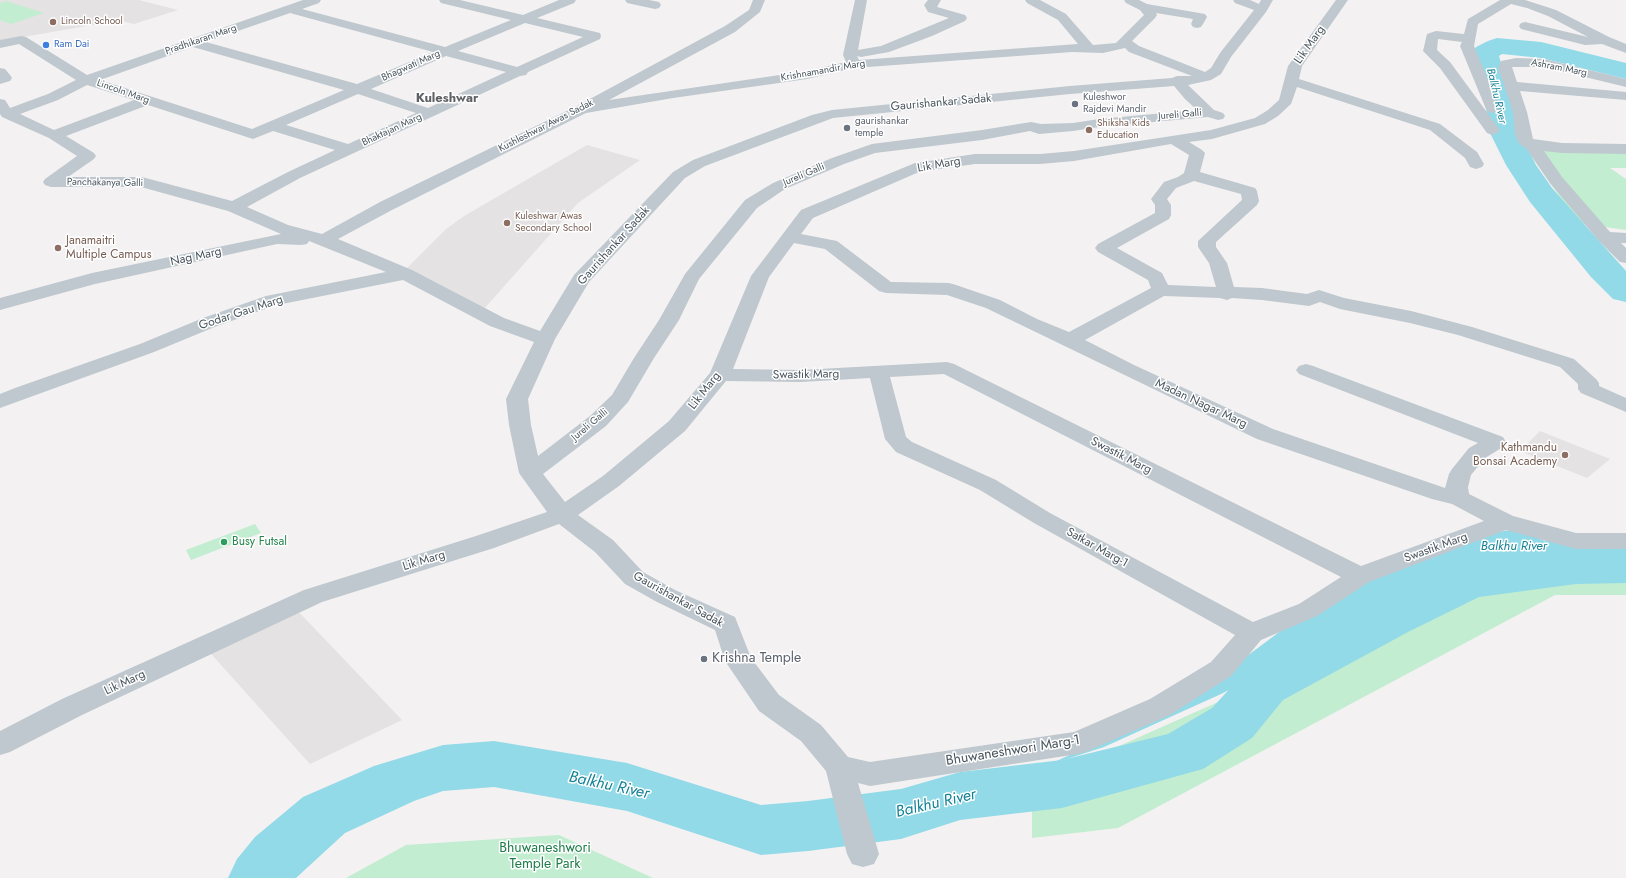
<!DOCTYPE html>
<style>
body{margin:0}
canvas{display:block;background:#f3f1f1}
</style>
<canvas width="1626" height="878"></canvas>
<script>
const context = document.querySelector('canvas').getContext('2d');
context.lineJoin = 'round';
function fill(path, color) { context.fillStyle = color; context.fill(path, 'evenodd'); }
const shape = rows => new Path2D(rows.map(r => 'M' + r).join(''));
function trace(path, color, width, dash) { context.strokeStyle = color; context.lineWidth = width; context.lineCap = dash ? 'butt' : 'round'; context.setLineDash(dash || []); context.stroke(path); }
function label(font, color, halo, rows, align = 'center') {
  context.font = font + ' Jost,sans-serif'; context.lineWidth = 3; context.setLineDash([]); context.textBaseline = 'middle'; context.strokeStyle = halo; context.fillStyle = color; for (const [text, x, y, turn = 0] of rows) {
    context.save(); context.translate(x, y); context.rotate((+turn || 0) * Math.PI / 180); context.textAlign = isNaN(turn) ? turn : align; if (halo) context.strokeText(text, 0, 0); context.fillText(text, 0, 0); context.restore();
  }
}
const education = shape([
 [0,0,139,0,178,10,134,24,114,19,98,24,0,41],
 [587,145,640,160,578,203,483,310,406,269,445,230,464,216],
 [1540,431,1610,459,1587,478,1520,451],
 [294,607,402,720,310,764,204,646]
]);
const green = shape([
 [6,1,44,13,11,24,0,20,0,3],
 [1525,147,1626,152,1626,168,1610,168,1626,179,1626,230,1578,223],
 [255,524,261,533,191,560,186,550],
 [1614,554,1626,555,1626,595,1555,595,1118,828,1032,838,1032,804,1044,773,1099,755,1218,702,1401,608,1477,575,1525,569,1580,557],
 [559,835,653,878,346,878,406,845]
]);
const water = shape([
 [1515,529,1545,541,1626,537,1626,551,1581,551,1526,563,1479,570,1403,602,1341,632,1221,694,1104,747,1048,765,1141,722,1204,688,1290,624,1386,572,1488,534]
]);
const river = shape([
 [1497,38,1541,42,1626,63,1626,79,1541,58,1502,54,1499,56,1514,105,1517,127,1536,165,1552,188,1626,271,1626,302,1613,299,1591,277,1530,202,1506,165,1487,127,1486,105,1472,53,1476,47,1488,41,1497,38],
 [1626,549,1626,583,1576,584,1479,597,1408,632,1283,700,1252,738,1203,769,1062,808,960,820,901,839,808,851,761,855,627,811,494,787,443,791,414,801,345,833,296,878,228,878,237,859,255,837,303,797,374,766,443,745,494,741,627,763,761,805,808,801,901,789,960,772,1062,760,1168,734,1212,708,1245,672,1372,606,1452,569,1469,564,1576,550,1626,549]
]);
const minor = shape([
 [303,0,321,0,319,3,302,9,445,47,511,20,441,3,439,0,460,0,523,15,559,0,576,0,574,3,537,18,600,33,601,36,600,39,528,72,526,75,520,76,300,178,247,207,288,225,322,234,380,202,577,106,725,26,749,10,753,0,765,0,760,12,735,32,609,100,807,71,846,62,843,55,855,0,867,0,858,50,881,46,949,18,928,12,924,5,928,0,941,0,937,7,965,15,967,18,965,21,932,36,889,52,861,57,857,56,859,60,1078,44,1058,20,1027,3,1025,0,1040,0,1066,14,1093,45,1116,43,1144,15,1140,10,1126,3,1124,0,1139,0,1147,4,1205,14,1207,17,1203,24,1201,27,1197,28,1193,27,1191,24,1193,19,1156,13,1157,15,1155,18,1132,41,1139,46,1205,72,1211,68,1220,53,1254,10,1235,3,1233,0,1250,0,1259,4,1261,0,1273,0,1266,12,1231,57,1221,74,1211,80,1188,85,1214,110,1223,113,1225,116,1223,119,1218,120,1208,117,1099,127,1073,131,1039,134,1030,131,982,140,875,153,844,164,785,189,757,208,699,279,679,320,654,358,628,402,606,426,543,474,565,502,603,476,669,421,710,373,751,276,801,210,915,163,975,154,1040,154,1074,151,1211,130,1255,118,1268,110,1279,100,1288,66,1336,0,1348,0,1302,66,1299,79,1440,124,1477,152,1484,164,1482,167,1476,169,1470,167,1465,158,1430,130,1297,87,1291,104,1278,116,1265,124,1212,139,1189,142,1202,150,1205,153,1200,172,1255,188,1257,191,1259,201,1257,205,1216,242,1216,247,1227,263,1234,287,1262,288,1307,294,1319,290,1344,298,1411,311,1472,327,1574,359,1596,379,1599,383,1599,386,1626,398,1626,412,1581,393,1578,389,1578,384,1560,367,1458,335,1410,323,1340,309,1320,302,1309,306,1262,300,1232,298,1227,300,1220,298,1164,296,1085,340,1134,365,1273,429,1445,488,1449,474,1452,469,1469,448,1478,443,1299,374,1296,370,1299,366,1306,364,1313,366,1503,437,1506,442,1503,447,1485,458,1471,475,1468,487,1469,494,1513,516,1576,533,1626,533,1626,549,1576,549,1506,530,1369,582,1317,616,1261,640,1231,676,1170,715,1088,751,1078,754,870,786,858,783,879,854,874,864,863,867,852,864,847,854,826,771,801,741,759,711,725,661,715,630,657,602,625,584,595,552,559,524,494,548,322,602,82,715,10,752,0,755,0,731,62,699,304,590,476,536,547,512,519,473,509,425,506,399,534,342,490,326,403,280,277,305,217,326,154,352,0,408,0,394,15,388,140,344,203,318,266,296,386,272,309,241,307,244,301,245,277,244,95,284,0,310,0,298,92,273,281,234,228,211,141,187,51,187,45,185,43,182,45,179,77,156,49,138,2,117,0,114,0,99,5,100,10,108,48,94,76,80,19,44,0,48,0,40,21,36,26,37,87,75,303,0],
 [290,13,433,52,357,84,206,42,290,13],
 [525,23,583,37,517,67,458,51,525,23],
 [193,47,344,90,252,129,100,80,193,47],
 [1125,48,1129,52,1192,76,1177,76,1172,78,1070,86,832,110,812,115,693,160,673,172,574,275,540,331,504,318,412,270,338,239,392,210,586,113,673,98,807,79,854,68,1072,52,1103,53,1125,48],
 [446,56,506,72,428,108,371,89,446,56],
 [87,85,134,100,54,130,20,114,58,100,87,85],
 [1174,86,1185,99,1197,110,1099,119,1073,123,1041,124,1031,122,982,130,872,144,832,158,773,183,745,200,685,274,659,320,634,358,612,395,590,416,538,456,531,425,528,399,555,339,589,282,685,178,705,166,833,118,1070,94,1174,86],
 [358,94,416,113,348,144,286,125,358,94],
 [148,105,253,139,273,131,335,150,288,172,232,201,142,177,68,177,94,159,96,156,94,153,66,136,148,105],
 [1171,144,1189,155,1184,173,1178,177,1164,182,1151,199,1155,205,1155,213,1098,244,1095,248,1098,252,1148,280,1151,288,1069,332,1037,319,1000,300,956,285,949,283,891,282,837,241,801,234,813,218,919,172,975,164,1040,164,1074,161,1171,144],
 [1194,181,1241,194,1242,200,1198,241,1198,247,1209,263,1216,287,1168,285,1162,273,1117,248,1169,219,1171,215,1171,205,1167,199,1176,188,1194,181],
 [794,243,825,249,879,291,886,293,947,295,986,308,1257,439,1432,499,1452,504,1484,521,1361,566,954,364,947,362,801,370,733,369,769,277,794,243],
 [944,374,1341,577,1299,604,1253,622,1050,513,996,480,912,442,906,437,890,377,944,374],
 [870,378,885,439,896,452,980,490,1034,523,1235,635,1211,662,1150,699,1074,732,870,762,848,757,821,725,779,695,751,658,735,617,675,590,643,572,613,540,578,515,619,486,685,431,726,381,801,382,870,378],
 [625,0,649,0,659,2,661,5,659,8,655,9,627,3,625,0],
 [1500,0,1525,0,1556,10,1609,37,1626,44,1626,53,1602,44,1585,45,1521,29,1519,26,1521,23,1525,22,1588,37,1548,16,1527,8,1511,4,1478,24,1474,46,1500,109,1498,112,1493,113,1488,112,1486,109,1460,46,1462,42,1438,39,1437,50,1450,62,1500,130,1497,133,1492,135,1487,133,1440,68,1423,51,1427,34,1436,31,1464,34,1468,19,1500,0],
 [1516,58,1544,59,1626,79,1626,87,1544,67,1512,67,1517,82,1626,92,1626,100,1520,91,1527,112,1533,139,1562,143,1626,144,1626,154,1562,153,1544,151,1562,177,1610,232,1626,233,1626,243,1621,243,1626,248,1626,263,1620,262,1599,241,1550,183,1526,148,1521,145,1518,142,1515,134,1513,112,1498,67,1501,61,1516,58],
 [0,68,5,69,10,75,12,78,10,81,0,84,0,68]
]);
const markers = [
 [53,22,4,"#8d6e63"],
 [46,45,4,"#3f7fe0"],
 [1075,104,4,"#6b7280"],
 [847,128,4,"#6b7280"],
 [1089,130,4,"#8d6e63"],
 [507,223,4,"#8d6e63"],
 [58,248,4,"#8d6e63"],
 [1565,455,4,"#8d6e63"],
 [224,542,4,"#2e9e5b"],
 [704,659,4,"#6b7280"]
];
const farEducationnames = [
 ["Lincoln School",61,22],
 ["Shiksha Kids",1097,124],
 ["Education",1097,136],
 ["Kuleshwar Awas",515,217],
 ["Secondary School",515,229]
];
const farStreetnames = [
 ["Pradhikaran Marg",201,40,-19],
 ["Bhagwati Marg",411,66,-24],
 ["Ashram Marg",1559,68,11],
 ["Krishnamandir Marg",823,71,-10],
 ["Lincoln Marg",123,92,19],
 ["Jureli Galli",1180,115,-5],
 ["Kushleshwar Awas Sadak",546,126,-27],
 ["Bhaktajan Marg",392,130,-25],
 ["Jureli Galli",804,175,-23],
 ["Panchakanya Galli",105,183,1],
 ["Jureli Galli",590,425,-40]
];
const farShopnames = [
 ["Ram Dai",54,45]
];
const farWorshipnames = [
 ["Kuleshwor",1083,98],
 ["Rajdevi Mandir",1083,110],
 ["gaurishankar",855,122],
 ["temple",855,134]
];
const farWaternames = [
 ["Balkhu River",1496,96,77]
];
const streetNames = [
 ["Lik Marg",1310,45,-55],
 ["Gaurishankar Sadak",941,103,-5],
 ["Lik Marg",939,165,-10],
 ["Gaurishankar Sadak",614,246,-48],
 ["Nag Marg",196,257,-12],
 ["Godar Gau Marg",241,313,-18],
 ["Swastik Marg",806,375,-1],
 ["Lik Marg",705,391,-52],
 ["Madan Nagar Marg",1201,404,25],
 ["Swastik Marg",1121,456,27],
 ["Satkar Marg-1",1097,548,29],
 ["Swastik Marg",1436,548,-20],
 ["Lik Marg",424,561,-17],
 ["Gaurishankar Sadak",678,600,29],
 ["Lik Marg",125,683,-25]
];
const educationNames = [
 ["Janamaitri",66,241],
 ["Multiple Campus",66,255],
 ["Kathmandu",1557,448,"right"],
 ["Bonsai Academy",1557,462,"right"]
];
const leisureNames = [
 ["Busy Futsal",232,542]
];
const farDistrictnames = [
 ["Kuleshwar",447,99]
];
const waterNames = [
 ["Balkhu River",1514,547]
];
const nearWorshipnames = [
 ["Krishna Temple",712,659]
];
const nearStreetnames = [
 ["Bhuwaneshwori Marg-1",1013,751,-9]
];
const nearParknames = [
 ["Bhuwaneshwori",545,849],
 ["Temple Park",545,865]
];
const nearWaternames = [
 ["Balkhu River",609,786,12],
 ["Balkhu River",936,804,-13]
];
fill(education, '#e4e2e2');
fill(green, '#c2edd1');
fill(water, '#92dae8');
fill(river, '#92dae8');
fill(minor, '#bfc8ce');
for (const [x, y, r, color] of markers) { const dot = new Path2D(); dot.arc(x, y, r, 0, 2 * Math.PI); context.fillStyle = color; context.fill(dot); trace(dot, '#fff', 1.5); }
label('10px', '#785e54', '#fff', farEducationnames, 'left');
label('10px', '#49555d', '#fff', farStreetnames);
label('10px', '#366cbe', '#fff', farShopnames, 'left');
label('10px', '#5b616d', '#fff', farWorshipnames, 'left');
label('italic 11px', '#148296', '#fff', farWaternames);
label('12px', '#49555d', '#fff', streetNames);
label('12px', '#785e54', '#fff', educationNames, 'left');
label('12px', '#27864d', '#fff', leisureNames, 'left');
label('bold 13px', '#5d6165', '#fff', farDistrictnames);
label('italic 13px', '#148296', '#fff', waterNames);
label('14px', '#5b616d', '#fff', nearWorshipnames, 'left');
label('14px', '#49555d', '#fff', nearStreetnames);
label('14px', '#1d7c48', '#fff', nearParknames);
label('italic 16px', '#148296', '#fff', nearWaternames);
</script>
